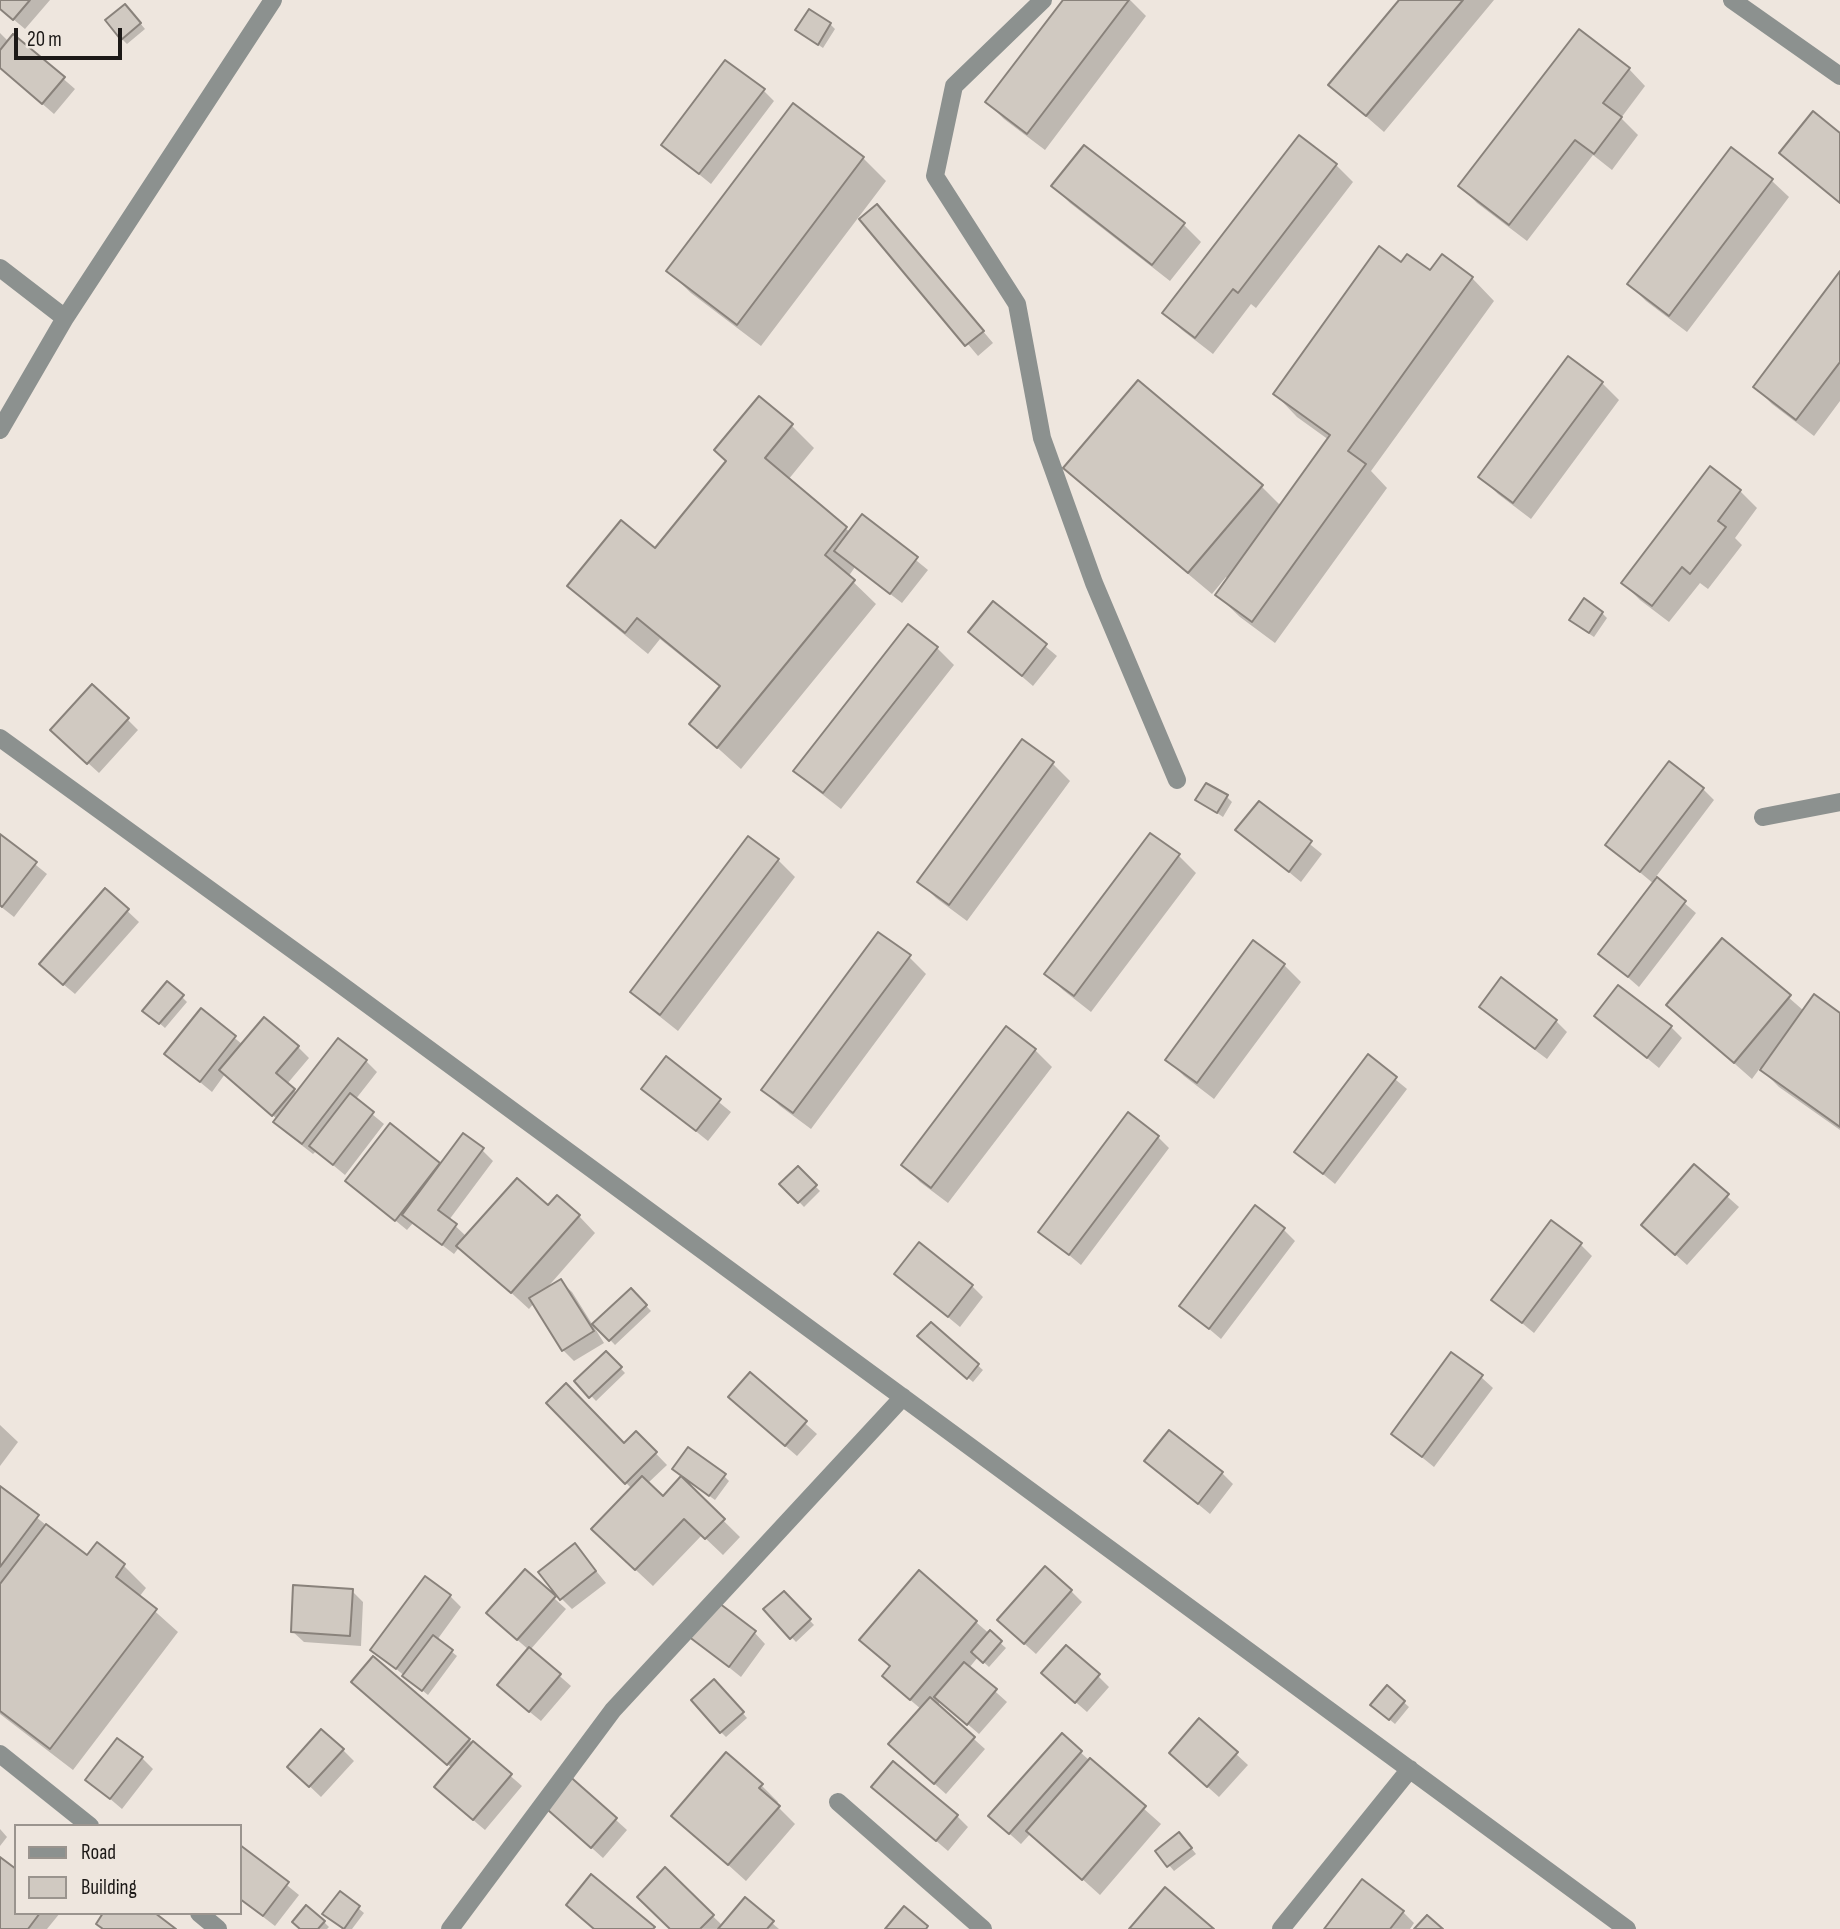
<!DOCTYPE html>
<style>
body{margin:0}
#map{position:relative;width:1840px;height:1929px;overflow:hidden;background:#eee6de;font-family:"Sofia Sans Condensed",sans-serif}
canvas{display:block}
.legend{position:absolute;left:14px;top:1824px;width:228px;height:91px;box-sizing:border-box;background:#eee6de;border:2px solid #9a948e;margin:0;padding:9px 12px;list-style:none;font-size:21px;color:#1c1917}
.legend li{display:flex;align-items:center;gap:14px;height:35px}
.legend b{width:35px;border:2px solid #9a948e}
.scale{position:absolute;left:14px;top:28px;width:108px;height:32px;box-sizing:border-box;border:4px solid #1c1917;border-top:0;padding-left:9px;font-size:21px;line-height:24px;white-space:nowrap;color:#1c1917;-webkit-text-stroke:5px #eee6de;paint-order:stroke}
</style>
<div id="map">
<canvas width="1840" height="1929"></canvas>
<ul class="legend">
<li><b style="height:9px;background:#8c918f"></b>Road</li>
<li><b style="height:19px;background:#d0c9c1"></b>Building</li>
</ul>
<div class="scale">20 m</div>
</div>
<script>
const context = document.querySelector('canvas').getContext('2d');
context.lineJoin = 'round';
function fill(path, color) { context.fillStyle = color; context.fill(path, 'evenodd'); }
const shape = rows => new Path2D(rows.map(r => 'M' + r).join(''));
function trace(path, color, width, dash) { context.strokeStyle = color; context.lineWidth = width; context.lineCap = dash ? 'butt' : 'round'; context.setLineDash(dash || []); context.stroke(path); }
const shadow = shape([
 [0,0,50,0,25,29,0,8],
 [1065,0,1130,0,1146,16,1045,150,1004,119,987,102],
 [1401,0,1494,0,1384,132,1330,85],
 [130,11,145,29,127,44,122,39],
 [830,24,835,29,823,48,797,30],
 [0,33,9,42,14,36,75,89,54,114,0,67],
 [1629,69,1645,86,1621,118,1638,135,1612,170,1593,155,1527,241,1477,203,1460,186],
 [763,90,774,101,711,184,663,145],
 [793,105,863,158,886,181,761,346,691,293,668,271],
 [1840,136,1840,204,1781,153],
 [1084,147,1184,225,1201,242,1170,281,1070,203,1053,186],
 [1336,165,1353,182,1256,308,1251,304,1213,354,1182,330,1165,313],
 [1772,181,1789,197,1687,332,1646,301,1629,284],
 [877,206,993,343,978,356,862,219],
 [1401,264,1430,272,1472,278,1494,301,1371,471,1387,488,1275,643,1240,617,1217,595,1228,579,1226,577,1212,594,1088,490,1065,468,1261,486,1281,506,1329,440,1297,417,1275,394],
 [1840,274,1840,401,1814,436,1772,404,1755,387],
 [1602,383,1619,400,1531,519,1498,494,1481,477],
 [759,399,792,426,814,448,788,480,851,533,863,517,928,570,902,603,855,567,848,577,876,604,741,769,691,724,721,688,660,639,648,654,592,608,569,586,655,550,728,461],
 [1740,491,1757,508,1735,538,1742,545,1708,589,1700,583,1669,622,1640,600,1623,583],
 [993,603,1057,656,1033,686,970,632],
 [1602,613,1607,618,1594,637,1576,625],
 [937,648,954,665,841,809,813,787,796,770],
 [127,719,138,730,99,773,64,741],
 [1053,764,1070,781,967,921,936,898,919,881],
 [1703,789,1714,800,1655,878,1696,913,1639,987,1600,953,1654,884,1607,845],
 [1227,797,1232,802,1223,817,1198,800],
 [1259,803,1322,854,1301,882,1238,830],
 [1151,835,1179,856,1196,873,1091,1012,1063,990,1046,973],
 [0,836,47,874,14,917,0,906],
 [778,860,795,877,678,1031,649,1008,632,992],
 [105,890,139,922,75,994,52,975],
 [1723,940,1804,1011,1840,1015,1840,1130,1779,1087,1760,1068,1752,1079,1668,1005],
 [909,957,926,974,811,1129,780,1106,763,1090],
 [1284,965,1301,982,1214,1099,1184,1076,1167,1059],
 [1501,980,1556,1021,1567,1032,1547,1059,1492,1018,1481,1006],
 [182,997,187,1002,165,1028,150,1015],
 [201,1010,243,1045,298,1047,309,1058,287,1084,297,1093,366,1061,377,1072,355,1100,384,1124,345,1175,316,1151,313,1154,286,1133,275,1122,277,1119,225,1074,212,1092,166,1054],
 [1596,1016,1671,1027,1682,1038,1659,1068],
 [1007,1028,1035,1050,1052,1067,948,1203,920,1182,903,1165],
 [1368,1057,1407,1089,1335,1184,1296,1152],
 [666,1059,731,1112,708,1141,643,1089],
 [390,1126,441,1166,482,1150,493,1161,449,1220,467,1237,548,1207,579,1216,595,1233,546,1289,560,1281,572,1292,604,1343,574,1361,563,1350,534,1303,529,1309,460,1246,454,1254,413,1223,407,1230,347,1181],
 [1158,1137,1169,1148,1081,1265,1040,1231],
 [1694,1167,1739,1207,1687,1265,1654,1235],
 [798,1169,820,1191,804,1207,782,1184],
 [1284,1230,1295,1241,1221,1339,1182,1306],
 [1581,1245,1592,1256,1534,1333,1494,1300],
 [896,1274,972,1286,983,1297,960,1327],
 [631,1290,651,1311,615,1345,595,1324],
 [931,1324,983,1370,973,1382,925,1341],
 [606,1353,625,1373,596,1401,577,1381],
 [750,1374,817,1434,797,1456,741,1408],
 [1481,1377,1493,1388,1434,1467,1393,1434],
 [548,1403,624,1445,636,1433,667,1465,648,1483,663,1498,681,1479,740,1537,723,1555,702,1535,653,1586,610,1546,632,1489],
 [0,1425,18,1442,0,1466],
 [1146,1461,1222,1473,1233,1484,1210,1514],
 [679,1474,724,1476,729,1481,715,1500],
 [0,1488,87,1558,97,1545,124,1566,146,1588,139,1597,178,1632,73,1770,0,1714],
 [575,1545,606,1583,572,1609,561,1598],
 [525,1572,566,1609,530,1650,571,1686,541,1721,510,1696,529,1650,499,1624],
 [919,1573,1006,1648,989,1667,978,1657,969,1668,1007,1702,979,1734,941,1701,937,1706,985,1749,946,1794,902,1755,921,1709,902,1693,891,1668,861,1640],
 [352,1591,363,1602,361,1646,304,1642,292,1631],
 [1071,1591,1082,1602,1036,1654,1010,1631],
 [784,1593,814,1625,796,1642,766,1610],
 [450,1596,461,1607,437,1640,457,1656,428,1695,373,1650],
 [754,1632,765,1644,741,1677,686,1633],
 [1098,1676,1109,1687,1087,1712,1055,1684],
 [719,1686,747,1718,726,1737,721,1732],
 [1387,1687,1409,1707,1395,1724,1378,1710],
 [364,1693,469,1740,522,1786,485,1830,447,1798,452,1768],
 [1199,1720,1248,1765,1219,1797,1182,1764],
 [1062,1736,1161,1824,1100,1895,1031,1833,1021,1844,1002,1827],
 [343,1750,354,1761,321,1797,301,1778],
 [142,1758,153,1769,122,1809,88,1780],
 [566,1775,627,1830,603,1858,553,1813],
 [761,1785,778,1802,776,1805,795,1824,746,1881,674,1816],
 [873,1787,957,1816,968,1827,948,1851],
 [0,1829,7,1837,0,1846],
 [1184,1839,1196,1854,1174,1871,1157,1851],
 [240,1847,299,1895,275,1926,240,1899],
 [0,1859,16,1913,60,1913,47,1929,0,1929],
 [665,1870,723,1926,772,1923,779,1929,672,1929],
 [340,1893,364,1913,352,1929,342,1929,325,1914],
 [1403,1912,1414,1923,1410,1929,1326,1929],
 [324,1922,329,1927,327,1929,301,1929]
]);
const building = shape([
 [0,0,30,0,13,20,0,9,0,0],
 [1063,0,1129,0,1027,134,985,102,1063,0],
 [1399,0,1463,0,1366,116,1328,85,1399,0],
 [125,4,141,23,121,40,105,20,125,4],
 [809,9,831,23,818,45,795,30,809,9],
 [1579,29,1630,68,1603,103,1622,117,1594,154,1575,140,1509,225,1458,186,1579,29],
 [13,34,65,77,42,104,0,68,0,50,13,34],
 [725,60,765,89,699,174,661,145,725,60],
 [793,103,864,157,737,325,666,271,793,103],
 [1813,111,1840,133,1840,203,1779,153,1813,111],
 [1299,135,1337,164,1238,293,1233,289,1195,338,1162,313,1299,135],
 [1084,145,1185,223,1152,265,1051,186,1084,145],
 [1731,147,1773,179,1669,316,1627,284,1731,147],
 [877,204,984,331,965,346,859,219,877,204],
 [1379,246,1401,262,1407,254,1430,270,1442,254,1473,277,1348,451,1366,464,1252,622,1215,595,1330,435,1273,394,1379,246],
 [1840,271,1840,362,1796,420,1753,387,1840,271],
 [1568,356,1603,382,1513,503,1478,477,1568,356],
 [1138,380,1263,485,1188,573,1063,468,1138,380],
 [759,396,793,424,765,458,847,527,825,555,855,580,717,748,689,724,720,686,637,618,625,633,567,586,621,520,655,548,726,461,714,450,759,396],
 [1710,466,1741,490,1718,521,1726,527,1690,574,1682,567,1652,606,1621,583,1710,466],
 [862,514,918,557,890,594,834,551,862,514],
 [1584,598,1603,612,1589,633,1569,620,1584,598],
 [993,601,1047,644,1022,676,968,632,993,601],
 [908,624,938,647,823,793,793,771,908,624],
 [92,684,129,718,87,764,50,730,92,684],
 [1022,739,1054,762,949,905,917,882,1022,739],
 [1669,761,1704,788,1640,872,1605,845,1669,761],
 [1206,783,1228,795,1217,813,1195,800,1206,783],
 [1259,801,1312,841,1289,872,1235,830,1259,801],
 [1150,833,1180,854,1074,996,1044,974,1150,833],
 [0,834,37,862,2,907,0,905,0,834],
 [748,836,779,859,660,1015,630,992,748,836],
 [1657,877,1686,901,1628,977,1598,954,1657,877],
 [105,888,129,909,63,985,39,964,105,888],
 [878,932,911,955,793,1113,761,1090,878,932],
 [1722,938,1791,995,1734,1063,1666,1005,1722,938],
 [1253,940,1285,964,1197,1083,1165,1060,1253,940],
 [1501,977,1557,1020,1535,1049,1479,1007,1501,977],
 [167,981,184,995,159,1024,142,1011,167,981],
 [1618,985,1672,1026,1647,1058,1594,1016,1618,985],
 [1814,994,1840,1013,1840,1127,1760,1070,1814,994],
 [201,1008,236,1036,200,1082,164,1054,201,1008],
 [264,1017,299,1046,276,1073,295,1089,272,1116,219,1070,264,1017],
 [1006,1026,1036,1049,931,1188,901,1165,1006,1026],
 [338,1038,367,1060,302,1144,273,1122,338,1038],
 [1368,1054,1397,1077,1323,1174,1294,1152,1368,1054],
 [666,1056,721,1099,696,1131,641,1089,666,1056],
 [350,1093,374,1112,333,1165,309,1146,350,1093],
 [1128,1112,1159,1136,1069,1255,1038,1232,1128,1112],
 [390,1123,440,1163,395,1221,345,1181,390,1123],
 [463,1133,484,1148,438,1210,457,1224,442,1245,402,1215,463,1133],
 [1694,1164,1729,1194,1675,1255,1641,1225,1694,1164],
 [798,1166,817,1185,798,1203,779,1184,798,1166],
 [517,1178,548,1205,557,1195,580,1215,511,1293,456,1246,517,1178],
 [1255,1205,1285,1228,1209,1329,1179,1306,1255,1205],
 [1551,1220,1582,1243,1522,1323,1491,1300,1551,1220],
 [919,1242,973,1285,948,1317,894,1274,919,1242],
 [561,1279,594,1331,562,1351,529,1298,561,1279],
 [631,1288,647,1305,609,1341,592,1324,631,1288],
 [931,1322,979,1364,967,1379,917,1336,931,1322],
 [606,1351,622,1367,589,1398,574,1381,606,1351],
 [1451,1352,1483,1375,1422,1457,1391,1434,1451,1352],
 [750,1372,807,1421,785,1446,728,1397,750,1372],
 [566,1383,624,1443,636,1431,657,1452,625,1484,546,1403,566,1383],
 [1169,1430,1223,1472,1198,1504,1144,1461,1169,1430],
 [688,1447,726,1474,709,1496,672,1469,688,1447],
 [642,1476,663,1496,681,1476,725,1519,705,1539,684,1519,635,1570,591,1529,642,1476],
 [0,1486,39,1515,0,1567,0,1486],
 [46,1524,87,1555,97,1542,125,1564,116,1577,157,1609,50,1749,0,1711,0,1584,46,1524],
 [575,1543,596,1571,560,1600,538,1572,575,1543],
 [1045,1566,1072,1590,1024,1644,997,1620,1045,1566],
 [525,1569,556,1596,517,1640,486,1613,525,1569],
 [919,1570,977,1621,910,1700,882,1676,890,1666,859,1640,919,1570],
 [425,1576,451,1595,396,1669,370,1650,425,1576],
 [293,1585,353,1589,350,1636,291,1632,293,1585],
 [784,1591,811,1619,790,1639,763,1609,784,1591],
 [711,1597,756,1631,729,1667,684,1633,711,1597],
 [990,1630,1002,1641,983,1663,971,1652,990,1630],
 [433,1635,453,1650,422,1691,402,1676,433,1635],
 [1066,1645,1100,1674,1075,1703,1041,1673,1066,1645],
 [529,1647,561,1674,529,1712,497,1685,529,1647],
 [373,1656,470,1739,447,1765,351,1682,373,1656],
 [964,1662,997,1689,967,1725,934,1697,964,1662],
 [714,1679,744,1712,720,1733,691,1700,714,1679],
 [1387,1685,1405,1701,1389,1720,1370,1705,1387,1685],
 [930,1697,975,1737,934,1784,888,1744,930,1697],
 [1199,1718,1238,1752,1207,1787,1169,1753,1199,1718],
 [321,1729,344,1749,309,1787,287,1767,321,1729],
 [1062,1733,1082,1751,1009,1834,988,1816,1062,1733],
 [117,1738,143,1757,110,1799,85,1780,117,1738],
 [473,1741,512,1774,473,1820,434,1787,473,1741],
 [726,1752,763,1784,759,1788,780,1806,728,1865,671,1816,726,1752],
 [1090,1758,1146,1806,1082,1880,1026,1831,1090,1758],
 [893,1761,958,1815,936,1841,871,1787,893,1761],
 [566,1773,617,1818,591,1848,540,1803,566,1773],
 [1179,1832,1192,1848,1167,1867,1155,1851,1179,1832],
 [240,1845,289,1882,263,1916,240,1899,240,1845],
 [0,1857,16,1869,16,1913,40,1913,28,1929,0,1929,0,1857],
 [665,1867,714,1915,700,1929,670,1929,637,1897,665,1867],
 [591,1874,655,1927,653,1929,594,1929,566,1905,591,1874],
 [1362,1879,1404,1911,1390,1929,1324,1929,1362,1879],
 [1165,1887,1214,1929,1129,1929,1165,1887],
 [340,1891,360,1906,344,1929,322,1914,340,1891],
 [745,1897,774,1921,767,1929,718,1929,745,1897],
 [306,1905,325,1921,318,1929,300,1929,292,1922,306,1905],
 [904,1906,928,1926,926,1929,885,1929,904,1906],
 [103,1913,155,1913,176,1929,103,1929,96,1924,103,1913],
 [1427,1915,1443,1929,1414,1929,1427,1915]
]);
const lane = shape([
 [1043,0,954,86,935,176,1017,304,1042,438,1094,583,1177,780],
 [1732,0,1840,76],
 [1763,817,1840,802]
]);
const street = shape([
 [0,268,65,318],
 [0,430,65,318,273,0],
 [0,738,329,976,1627,1929],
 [0,1754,90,1826],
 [838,1802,983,1929],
 [199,1913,218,1929],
 [450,1929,613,1710,903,1397],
 [1281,1929,1410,1769]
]);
fill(shadow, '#0003');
fill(building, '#d0c9c1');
trace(building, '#89827b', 2);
trace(lane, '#8c918f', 18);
trace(street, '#8c918f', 18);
</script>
